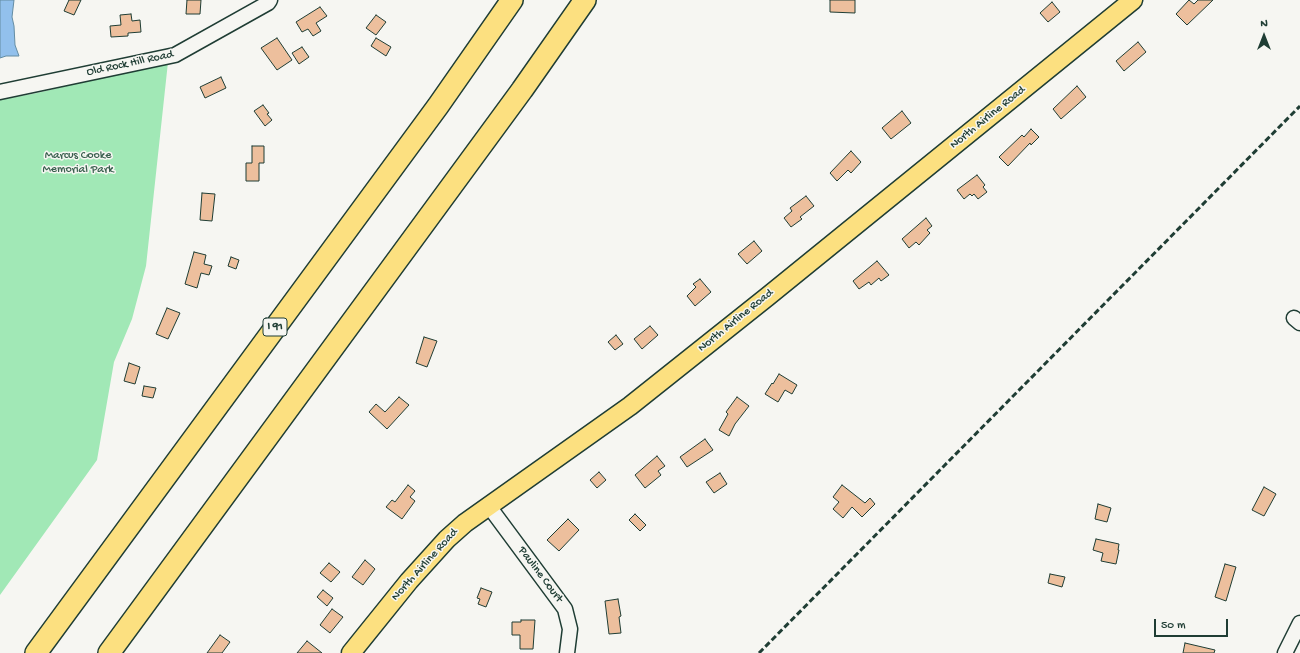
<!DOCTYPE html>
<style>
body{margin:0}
#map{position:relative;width:1300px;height:653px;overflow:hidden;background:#f6f6f2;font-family:"Gochi Hand",sans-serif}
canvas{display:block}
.north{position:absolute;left:1244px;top:16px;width:40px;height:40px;-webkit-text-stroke:3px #f6f6f2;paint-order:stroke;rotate:0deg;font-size:11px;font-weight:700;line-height:16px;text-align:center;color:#1f3d34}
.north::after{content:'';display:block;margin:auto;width:14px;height:18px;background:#1f3d34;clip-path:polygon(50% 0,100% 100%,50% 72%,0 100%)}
.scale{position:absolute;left:1154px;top:619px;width:74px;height:18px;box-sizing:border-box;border:2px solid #1f3d34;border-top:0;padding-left:5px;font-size:12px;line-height:14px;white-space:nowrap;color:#1f3d34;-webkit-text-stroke:3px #f6f6f2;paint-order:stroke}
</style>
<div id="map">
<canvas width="1300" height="653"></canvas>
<div class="north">N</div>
<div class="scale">50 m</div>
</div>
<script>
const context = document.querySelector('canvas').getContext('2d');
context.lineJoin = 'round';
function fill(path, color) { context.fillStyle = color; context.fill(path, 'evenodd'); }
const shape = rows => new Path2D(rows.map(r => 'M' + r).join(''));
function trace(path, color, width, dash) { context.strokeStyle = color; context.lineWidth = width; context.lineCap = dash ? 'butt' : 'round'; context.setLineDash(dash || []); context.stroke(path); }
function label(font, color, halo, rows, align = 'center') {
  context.font = font + ' "Gochi Hand",sans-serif'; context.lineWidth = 3; context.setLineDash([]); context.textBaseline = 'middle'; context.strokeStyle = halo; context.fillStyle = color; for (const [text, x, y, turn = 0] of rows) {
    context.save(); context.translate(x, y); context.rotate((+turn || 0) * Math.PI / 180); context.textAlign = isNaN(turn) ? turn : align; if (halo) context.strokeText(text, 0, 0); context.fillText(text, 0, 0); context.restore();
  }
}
const green = shape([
 [168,62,146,266,132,319,114,362,97,460,0,595,0,100,37,93]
]);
const water = shape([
 [0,0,14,0,12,17,14,26,15,45,19,56,6,56,0,58,0,0]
]);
const building = shape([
 [69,0,81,0,74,15,64,11,69,0],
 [187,0,201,0,200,14,186,14,187,0],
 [830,0,855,0,855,13,830,12,830,0],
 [1189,0,1194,4,1198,0,1213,0,1187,25,1176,14,1189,0],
 [1052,2,1060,12,1048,22,1040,13,1052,2],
 [320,7,327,16,316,23,321,31,313,36,308,29,302,32,296,22,320,7],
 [131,14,132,21,140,20,141,32,128,33,128,36,111,37,110,26,121,25,120,15,131,14],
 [376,15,386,22,376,35,366,28,376,15],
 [277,38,292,60,277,70,261,48,277,38],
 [376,38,391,47,386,56,371,46,376,38],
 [1138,42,1146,52,1124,71,1116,61,1138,42],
 [302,47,309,57,299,64,292,53,302,47],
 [221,77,226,88,205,98,200,87,221,77],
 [1077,86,1086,97,1061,119,1053,109,1077,86],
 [263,105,269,113,267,114,272,120,265,126,254,111,263,105],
 [902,111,911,123,891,139,882,128,902,111],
 [1031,129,1039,137,1031,145,1030,143,1008,166,999,157,1022,135,1024,137,1031,129],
 [252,146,264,146,264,163,259,163,259,181,246,181,246,163,252,163,252,146],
 [851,151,861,162,851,173,848,170,837,181,830,173,851,151],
 [977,175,985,185,983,187,987,192,978,199,974,194,972,196,970,194,964,199,957,190,977,175],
 [202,193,215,194,212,221,200,220,202,193],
 [806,196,814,206,800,217,802,219,791,227,784,218,792,211,790,208,806,196],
 [926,218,932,226,927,230,930,233,919,245,916,242,909,248,902,239,926,218],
 [754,241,762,251,747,264,738,254,754,241],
 [194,252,206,255,204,264,212,266,209,275,201,273,197,288,185,284,194,252],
 [231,257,239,260,236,269,228,266,231,257],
 [877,261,889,275,881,281,879,278,871,285,869,282,859,289,853,281,877,261],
 [700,279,711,292,695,306,687,296,696,287,693,284,700,279],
 [167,308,180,313,168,339,156,334,167,308],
 [650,326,658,335,642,349,634,339,650,326],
 [616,335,623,344,615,350,608,342,616,335],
 [424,337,437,341,427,367,416,363,424,337],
 [129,363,140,367,135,384,124,381,129,363],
 [779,374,797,385,792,394,785,390,778,402,765,394,772,383,773,384,779,374],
 [144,386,156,388,153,398,142,396,144,386],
 [399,397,409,405,387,429,369,412,376,404,385,412,399,397],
 [737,397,749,406,735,424,729,436,719,430,728,414,726,412,737,397],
 [705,439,713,450,687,467,680,457,705,439],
 [657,456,665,466,658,471,661,475,645,488,635,475,657,456],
 [599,472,606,480,597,488,590,480,599,472],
 [720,473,727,484,714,493,706,482,720,473],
 [408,485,415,491,410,497,415,501,402,519,386,507,392,500,395,502,408,485],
 [842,485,865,503,870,498,875,504,862,517,852,507,843,518,833,509,839,502,833,497,842,485],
 [1264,487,1276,494,1264,516,1252,510,1264,487],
 [1098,504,1111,508,1107,522,1095,519,1098,504],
 [635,514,646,525,640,531,629,520,635,514],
 [568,519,579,530,559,551,547,540,568,519],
 [1096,539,1119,544,1118,550,1119,550,1116,564,1101,561,1103,553,1093,550,1096,539],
 [365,560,375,569,363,585,352,577,365,560],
 [329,563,340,572,331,582,320,573,329,563],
 [1225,564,1236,567,1226,601,1215,597,1225,564],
 [1050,574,1065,577,1062,587,1048,583,1050,574],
 [481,588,492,592,486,607,478,604,480,599,477,598,481,588],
 [323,590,333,598,327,606,317,597,323,590],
 [618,599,621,616,619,617,621,633,609,634,605,601,618,599],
 [332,609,343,617,330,633,320,625,332,609],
 [521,620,535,620,533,649,520,649,520,635,512,635,512,622,521,622,521,620],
 [220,635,230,642,222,653,207,653,220,635],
 [307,641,322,653,297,653,307,641],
 [1185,643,1215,650,1214,653,1183,653,1185,643]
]);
const minor = shape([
 [0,92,175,55,268,3,270,0],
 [1294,318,1300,323],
 [488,505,565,609,570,629,567,653],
 [1285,653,1300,623]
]);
const major = shape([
 [351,653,409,581,447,539,465,523,630,406,767,297,1133,0]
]);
const highway = shape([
 [36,653,438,106,512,0],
 [109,653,522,90,585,0]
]);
const rail = shape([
 [759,653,1300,106]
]);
const shields = [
 [275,327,24]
];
const shieldNames = [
 ["I 91",275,327]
];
const streetNames = [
 ["Old Rock Hill Road",130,64,-12],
 ["North Airline Road",988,118,-39],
 ["North Airline Road",736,321,-39],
 ["North Airline Road",425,565,-48],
 ["Pauline Court",540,575,53]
];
const parkNames = [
 ["Marcus Cooke",78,156],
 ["Memorial Park",78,170]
];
fill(green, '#a1e8b6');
fill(water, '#92c0ec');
trace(water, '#648ca2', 1);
fill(building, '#edbf9d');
trace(building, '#1f3d34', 1);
trace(minor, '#1f3d34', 17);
trace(major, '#1f3d34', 21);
trace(highway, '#1f3d34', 24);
trace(minor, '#f6f6f2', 14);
trace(major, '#fce080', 18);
trace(highway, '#fce080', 21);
trace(rail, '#1f3d34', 3, [6, 3]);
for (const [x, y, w] of shields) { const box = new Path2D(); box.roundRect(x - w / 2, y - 9, w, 18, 3); context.fillStyle = '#f6f6f2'; context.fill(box); trace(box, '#1f3d34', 1); }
label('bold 11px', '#1f3d34', null, shieldNames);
label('12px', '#1f3d34', '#f6f6f2', streetNames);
label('12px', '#395f4e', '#f6f6f2', parkNames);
</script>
